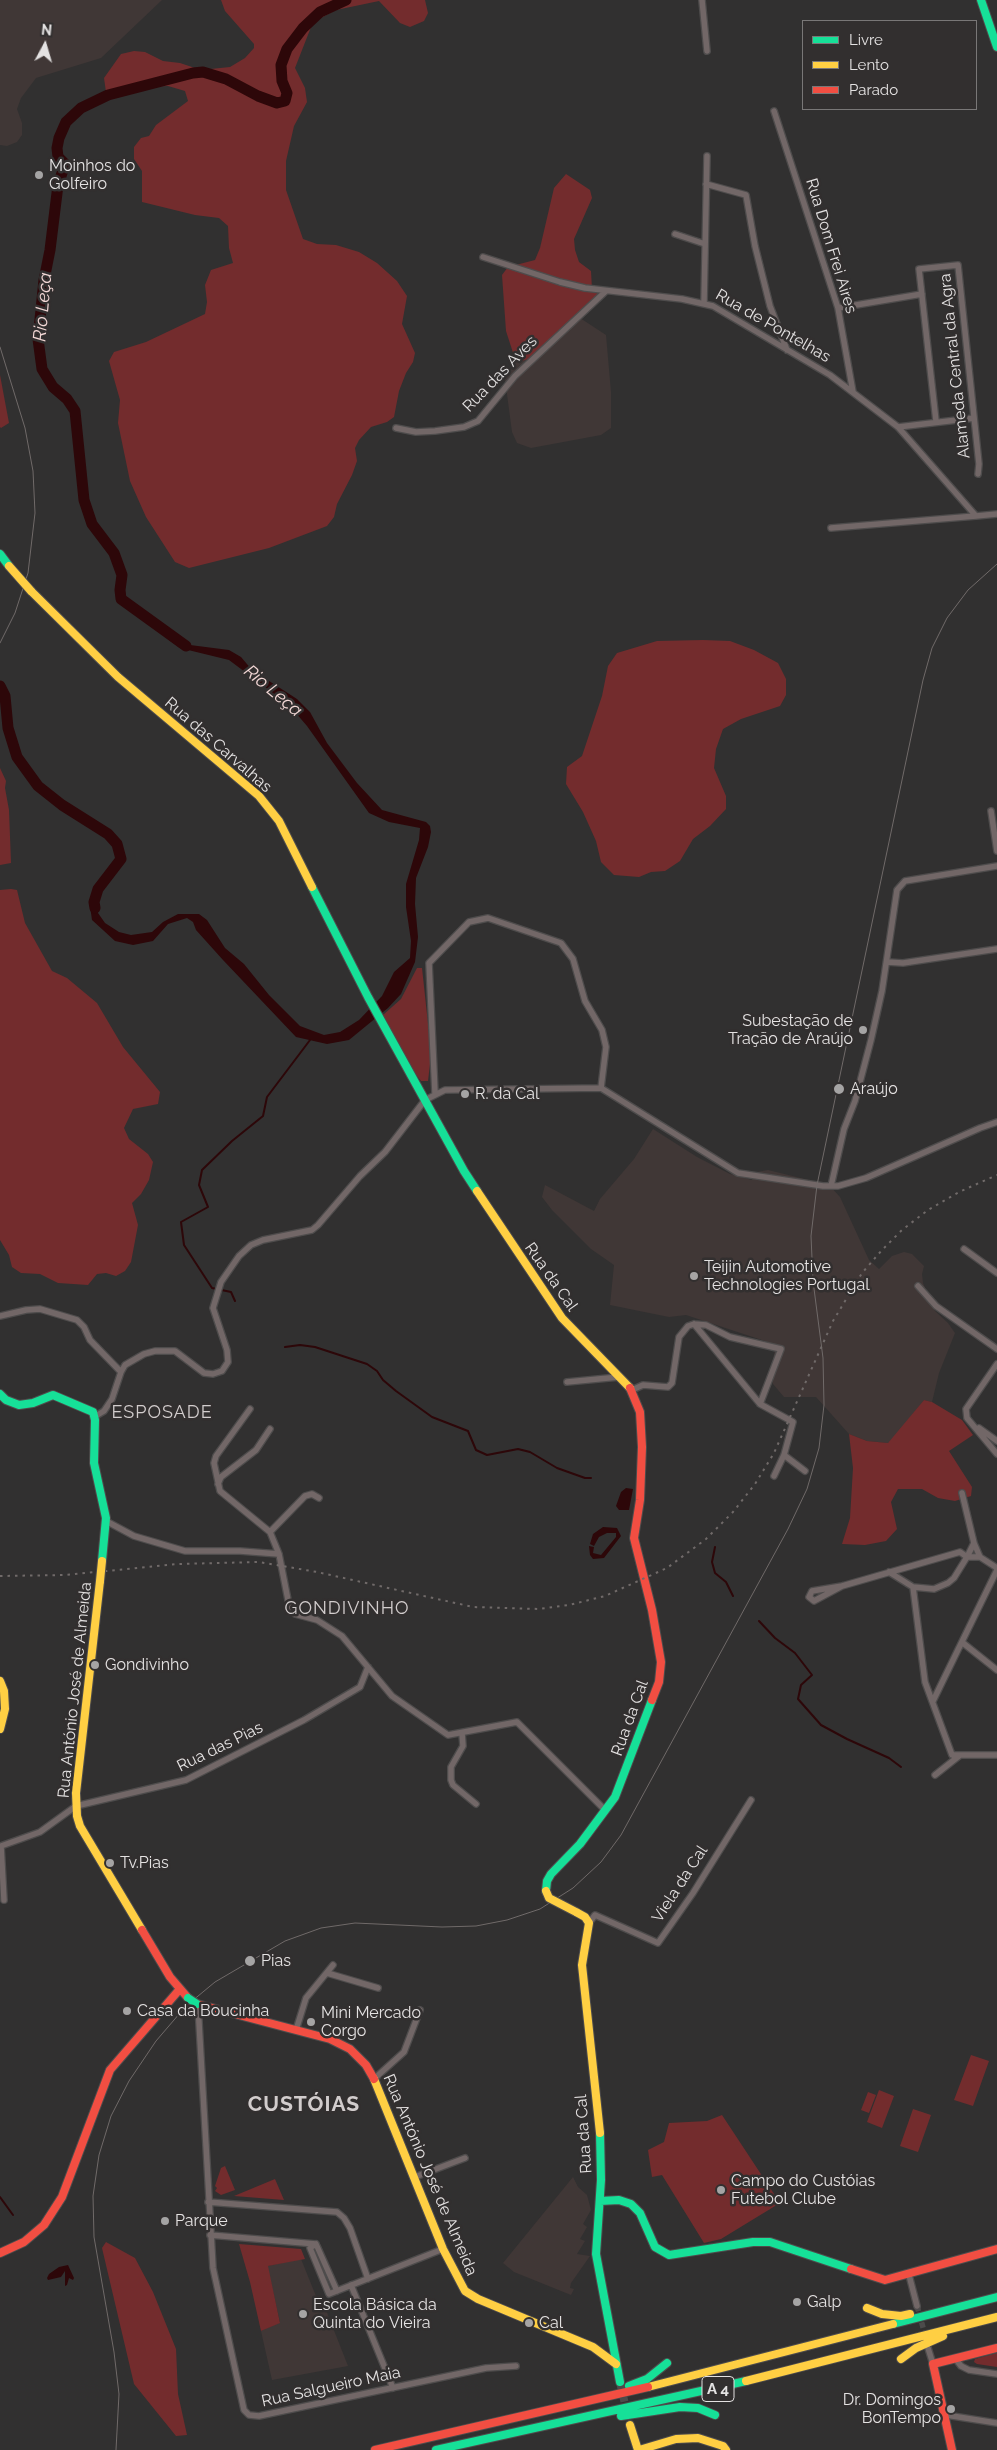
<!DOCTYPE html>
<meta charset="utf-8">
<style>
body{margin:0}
#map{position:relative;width:997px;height:2450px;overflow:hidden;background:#313030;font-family:Raleway,sans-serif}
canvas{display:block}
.legend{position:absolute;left:802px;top:20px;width:175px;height:90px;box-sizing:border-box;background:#322f2f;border:1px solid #797777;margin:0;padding:6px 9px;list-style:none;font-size:15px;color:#e4e2e2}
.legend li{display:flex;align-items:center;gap:10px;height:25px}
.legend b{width:25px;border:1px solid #797777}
.north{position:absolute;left:20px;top:20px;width:50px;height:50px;-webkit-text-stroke:4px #322f2f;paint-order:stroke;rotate:6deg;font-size:14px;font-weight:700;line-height:20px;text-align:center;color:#e4e2e2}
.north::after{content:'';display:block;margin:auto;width:18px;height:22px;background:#e4e2e2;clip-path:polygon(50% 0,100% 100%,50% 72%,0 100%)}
</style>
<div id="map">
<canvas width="997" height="2450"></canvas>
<ul class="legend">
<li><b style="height:6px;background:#16e098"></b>Livre</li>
<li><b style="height:6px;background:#ffcf43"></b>Lento</li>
<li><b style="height:6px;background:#f24e42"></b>Parado</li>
</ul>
<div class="north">N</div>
</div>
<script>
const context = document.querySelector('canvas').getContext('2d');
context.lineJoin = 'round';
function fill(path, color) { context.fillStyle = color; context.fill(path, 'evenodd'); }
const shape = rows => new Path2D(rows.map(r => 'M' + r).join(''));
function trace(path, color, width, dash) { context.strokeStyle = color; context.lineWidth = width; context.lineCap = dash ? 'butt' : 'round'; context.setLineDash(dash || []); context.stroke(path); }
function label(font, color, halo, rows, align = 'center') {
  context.font = font + ' Raleway,sans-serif'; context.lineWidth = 5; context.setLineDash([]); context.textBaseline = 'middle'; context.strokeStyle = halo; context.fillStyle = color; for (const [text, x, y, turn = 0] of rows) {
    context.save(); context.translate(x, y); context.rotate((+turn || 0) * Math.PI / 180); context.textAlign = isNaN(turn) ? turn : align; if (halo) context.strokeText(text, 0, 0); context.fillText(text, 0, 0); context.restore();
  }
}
const built = shape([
 [0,0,162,0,101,58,36,78,21,98,17,109,22,123,22,135,17,142,7,146,0,145],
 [577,316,606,335,611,392,611,428,601,435,531,448,517,443,512,432,505,379,516,362,530,359],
 [653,1129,697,1157,730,1174,752,1180,751,1173,768,1170,829,1185,840,1197,869,1260,879,1269,892,1256,904,1252,912,1254,924,1266,922,1274,923,1283,935,1311,948,1323,955,1333,939,1373,932,1402,924,1400,893,1439,888,1443,867,1441,849,1434,816,1397,784,1397,773,1384,770,1372,775,1350,774,1344,686,1315,669,1317,610,1305,614,1265,591,1249,552,1210,542,1197,545,1185,594,1211,600,1199,634,1159],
 [573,2177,578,2187,587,2195,591,2210,583,2224,587,2227,580,2239,585,2241,577,2254,590,2256,571,2283,570,2288,574,2289,571,2295,514,2272,503,2263],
 [301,2259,320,2306,324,2305,348,2366,272,2380,261,2331,280,2322,267,2266]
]);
const green = shape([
 [221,0,425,0,428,13,424,21,410,27,400,23,379,1,336,10,313,22,295,68,305,88,307,102,294,126,286,161,286,190,303,239,317,244,336,245,359,252,377,263,397,281,407,296,402,324,415,353,413,362,406,373,399,391,394,417,387,422,371,427,359,440,355,448,357,461,352,475,337,504,334,517,327,526,269,548,189,568,175,562,146,517,130,481,118,423,120,400,109,361,114,352,146,342,205,314,207,302,205,285,211,270,233,263,229,248,228,226,219,218,195,215,142,202,142,171,134,159,134,147,141,138,149,136,156,125,188,101,185,91,168,86,143,87,119,97,107,99,104,78,121,54,134,51,145,52,163,61,180,63,201,70,230,67,245,58,254,48,254,44,225,11],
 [566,174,590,190,592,198,574,239,575,250,579,262,591,271,592,289,599,295,530,359,516,362,506,331,502,275,508,267,535,260,540,248,554,188],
 [0,375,9,423,1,428,0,427],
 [703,640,730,641,754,650,778,663,786,679,786,695,780,706,741,719,723,729,716,749,714,768,726,796,726,809,710,826,693,839,680,861,665,871,651,872,639,877,614,875,601,862,596,841,583,812,566,784,567,767,582,756,602,696,608,666,617,653,657,641],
 [0,768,6,781,5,788,9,810,11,863,0,865],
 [11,889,17,890,25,923,52,971,67,978,97,1003,123,1047,160,1092,158,1104,133,1109,124,1128,129,1139,148,1154,153,1162,149,1180,141,1194,132,1203,138,1225,131,1262,125,1271,116,1276,106,1273,97,1274,88,1285,58,1283,40,1274,21,1273,12,1267,9,1255,0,1240,0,890],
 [417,968,422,968,430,1042,430,1064,428,1081,421,1081,414,1072,383,1015,401,999],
 [924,1400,932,1402,962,1420,973,1435,949,1451,972,1487,971,1496,955,1501,938,1498,922,1489,898,1489,891,1502,897,1529,886,1541,865,1545,842,1544,850,1518,853,1468,849,1434,867,1441,888,1443],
 [971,2055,989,2061,973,2106,954,2100],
 [879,2090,894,2096,882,2128,867,2122],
 [868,2092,876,2095,869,2113,861,2110],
 [913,2109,931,2115,918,2152,900,2146],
 [722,2115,780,2203,721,2239,704,2243,662,2175,652,2177,648,2150,664,2142,669,2123,707,2121],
 [225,2166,235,2190,221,2195,215,2191,217,2188,215,2186,221,2168],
 [275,2179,284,2200,234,2196],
 [106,2242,135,2258,153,2292,176,2349,178,2394,187,2435,176,2436,134,2384,102,2248],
 [239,2244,301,2249,305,2259,268,2266,280,2323,261,2331,250,2282],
 [997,2353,997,2367,977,2364,974,2362,975,2359]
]);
const water = shape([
 [176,636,190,645,229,650,241,657,252,670,297,699,310,712,327,743,357,783,382,810,426,822,430,826,431,832,428,847,416,878,415,904,418,937,415,962,401,994,388,1008,349,1040,327,1044,296,1037,223,960,196,930,193,922,187,918,168,924,153,941,133,945,115,941,92,920,90,906,95,893,98,895,98,913,105,923,119,932,131,935,152,932,163,922,178,914,199,914,207,920,225,948,244,964,269,995,300,1026,324,1035,340,1032,359,1020,382,996,394,972,410,958,411,941,406,907,406,884,419,840,420,828,389,822,369,813,307,726,289,705,229,660,180,648,169,640],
 [626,1488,633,1489,629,1510,619,1510,616,1506,621,1492],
 [603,1527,617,1528,621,1536,604,1558,593,1559,590,1555,589,1546,594,1547,593,1553,601,1555,616,1537,616,1533,607,1533,599,1537,594,1546,590,1544,593,1534],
 [68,2265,74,2278,73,2280,69,2278,67,2285,65,2286,65,2271,61,2277,48,2280,47,2278,49,2274,59,2267]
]);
const stream = shape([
 [235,1301,231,1292,212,1288,184,1245,181,1222,208,1207,199,1185,202,1170,232,1141,263,1116,267,1097,310,1040],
 [285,1347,300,1345,315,1347,367,1364,377,1371,383,1380,396,1391,432,1417,468,1431,476,1450,487,1455,518,1449,530,1452,557,1468,585,1478,591,1478],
 [715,1547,712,1562,715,1573,726,1582,733,1596],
 [759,1621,775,1638,795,1653,812,1675,801,1685,798,1699,821,1725,847,1739,889,1758,901,1767],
 [0,2197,13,2215]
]);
const river = shape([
 [186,646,121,599,120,590,122,575,114,553,92,524,84,500,75,411,67,399,53,387,42,369,38,339,44,280,50,250,58,185,65,164,58,157,57,148,59,138,66,122,81,108,108,95,193,73,203,72,226,79,258,96,277,103,285,101,287,93,282,81,281,65,287,49,303,28,320,12,346,0],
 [0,686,5,696,8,728,17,757,30,775,38,786,62,805,108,834,117,844,121,859,98,889,94,902,95,908]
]);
const streetTunnel = shape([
 [917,2306,926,2338]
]);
const secondaryTunnel = shape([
 [620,2382,627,2413]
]);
const street = shape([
 [702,0,707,51],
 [774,111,838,308,853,392],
 [706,184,746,195,755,246,770,306,787,350],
 [675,234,705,244],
 [483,257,560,282,585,288,682,299,713,306,830,375,898,427,976,516,997,514],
 [704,303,707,156],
 [838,308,922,294],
 [936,421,919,269,958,265,979,464,978,474],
 [898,427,974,418],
 [396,428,416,432,435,431,464,427,478,421,515,376,606,291],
 [831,528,976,516],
 [991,811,997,851],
 [887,962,903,963,997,949],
 [601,1088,738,1173,823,1186,838,1186,866,1178,980,1128,997,1122],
 [435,1093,429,963,469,922,488,918,561,943,573,959,585,1001,602,1030,606,1047,601,1088],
 [831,1186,844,1129,855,1101,871,1040,882,991,897,890,905,881,997,866],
 [964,1249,997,1273],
 [918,1286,936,1306,997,1349],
 [0,1316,26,1310,40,1309,77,1320,84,1327,90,1340,121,1372],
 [694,1324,760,1404,793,1422,784,1455,774,1476],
 [997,1364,966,1409,967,1418,997,1454],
 [567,1382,619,1377],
 [632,1390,643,1385,668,1387,672,1383,679,1337,688,1326,694,1324,706,1325,730,1337,781,1349,760,1404],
 [250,1409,216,1456,214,1463,220,1491,270,1532],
 [94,1417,104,1411,112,1399,121,1372,125,1365,144,1354,155,1351,175,1351,204,1373,213,1374,222,1371,228,1362,227,1350,213,1308,221,1282,239,1256,251,1245,263,1240,312,1230,318,1225,360,1176,385,1152,425,1100,445,1090,601,1088],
 [979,1428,997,1441],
 [784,1455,805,1471],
 [218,1484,221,1477,256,1450,270,1429],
 [962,1493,974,1543,980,1557],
 [106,1521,134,1536,185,1551,240,1551,279,1554,289,1605,295,1614,317,1620,342,1636,392,1696,448,1735,517,1722,605,1810],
 [279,1554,270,1532,305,1496,312,1494,319,1498],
 [997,1568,980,1557,967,1557,954,1578,948,1583,934,1589,913,1587,925,1682,952,1755,997,1755],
 [889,1572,913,1587],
 [842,1586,814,1601,809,1597,812,1591,842,1586,960,1552,967,1557,974,1543],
 [963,1643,997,1670],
 [933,1701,997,1570],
 [462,1733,463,1746,451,1767,451,1780,453,1785,476,1804],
 [935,1775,959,1756],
 [4,1900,1,1846,40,1832,76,1806,186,1780,304,1720,360,1687,368,1667],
 [589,1923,595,1915,658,1943,693,1893,751,1800],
 [327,1973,378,1988],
 [198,2005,213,2268,244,2410,249,2415,259,2416,486,2368,516,2366],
 [296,2030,306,1998,333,1965],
 [374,2079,404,2052,420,2010],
 [415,2177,465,2158],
 [208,2202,337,2212,344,2218,350,2228,368,2279],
 [210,2235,316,2244,337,2291],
 [316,2244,310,2248,329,2294,443,2249],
 [909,2275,917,2306],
 [351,2285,393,2388],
 [928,2348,933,2364],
 [955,2358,961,2366,969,2370,997,2374],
 [946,2415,997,2423]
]);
const fast = shape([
 [981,0,997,47],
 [0,554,9,566],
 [312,887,368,997,464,1171,477,1191],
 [0,1394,6,1400,19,1405,33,1403,53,1395,93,1412,95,1420,94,1463,106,1518,102,1561],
 [546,1891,547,1881,551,1874,580,1844,615,1797,652,1700],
 [600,2133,601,2180,596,2254,620,2382],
 [600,2201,619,2200,631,2204,640,2213,655,2247,669,2255,753,2242,770,2242,851,2269],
 [893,2324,997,2297],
 [629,2386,647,2379,667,2363],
 [621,2416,680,2407,698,2408,715,2415],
 [436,2450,746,2381]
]);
const slow = shape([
 [31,591,118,677,259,796,279,821,312,887],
 [477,1191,562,1318,630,1388],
 [100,1581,76,1793,77,1816,80,1826,142,1930],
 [0,1681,4,1691,5,1709,0,1729],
 [576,1912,585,1917,589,1923,582,1965,600,2133],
 [374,2079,443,2249,465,2291,478,2299,593,2347,616,2364],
 [867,2308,882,2314,901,2316,910,2314],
 [901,2359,916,2348,943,2336],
 [746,2381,997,2317],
 [648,2387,893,2324],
 [630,2425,638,2450],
 [639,2450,676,2439,698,2438,723,2446,726,2450]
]);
const jam = shape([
 [630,1388,640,1412,642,1447,640,1500,634,1538,652,1610,661,1662,659,1682,652,1700],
 [142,1930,170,1977,188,1998],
 [197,2004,330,2039,350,2049,366,2065,374,2079],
 [0,2253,24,2242,44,2225,62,2197,110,2070,179,1990],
 [851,2269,885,2280,997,2249],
 [375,2450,648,2387],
 [952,2450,933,2364,997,2348]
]);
const tram = shape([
 [0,347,25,428,33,471,35,513,28,573,15,613,0,643],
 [116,2450,119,2394,114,2352,94,2237,93,2196,99,2155,111,2116,129,2081,156,2041,186,2006,215,1982,285,1941,321,1928,355,1923,442,1927,476,1926,507,1920,540,1909,573,1888,601,1862,621,1835,788,1529,807,1489,819,1448,824,1405,823,1358,813,1281,811,1236,817,1185,923,680,932,648,947,618,968,590,997,564]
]);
const rail = shape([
 [0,1576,65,1575,178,1564,259,1562,317,1572,473,1607,539,1609,569,1605,605,1596,667,1568,706,1539,733,1512,755,1484,774,1453,833,1321,862,1273,882,1250,902,1230,928,1210,959,1192,997,1175]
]);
const fastBridge = shape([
 [188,1998,197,2004]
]);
const slowBridge = shape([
 [9,566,31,591],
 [100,1581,102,1561],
 [546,1891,549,1898,576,1912]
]);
const markers = [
 [39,175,5,"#a5a4a4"],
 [863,1030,5,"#a5a4a4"],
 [839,1089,6,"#a5a4a4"],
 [465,1094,5,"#a5a4a4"],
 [694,1276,5,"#a5a4a4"],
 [95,1665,5,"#a5a4a4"],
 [110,1863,5,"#a5a4a4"],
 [250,1961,6,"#a5a4a4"],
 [127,2011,5,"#a5a4a4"],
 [311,2022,5,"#a5a4a4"],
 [721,2190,5,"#a5a4a4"],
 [165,2221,5,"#a5a4a4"],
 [797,2302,5,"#a5a4a4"],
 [303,2314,5,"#a5a4a4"],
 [529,2323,5,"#a5a4a4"],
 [951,2409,5,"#a5a4a4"]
];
const shields = [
 [718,2389,32]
];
const shieldNames = [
 ["A 4",718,2389]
];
const poiNames = [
 ["Moinhos do",49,166],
 ["Golfeiro",49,184],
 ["Subestação de",853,1021,"right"],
 ["Tração de Araújo",853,1039,"right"],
 ["Araújo",850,1089],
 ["R. da Cal",475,1094],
 ["Teijin Automotive",704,1267],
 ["Technologies Portugal",704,1285],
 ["Gondivinho",105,1665],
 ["Tv.Pias",120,1863],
 ["Pias",261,1961],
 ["Casa da Boucinha",137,2011],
 ["Mini Mercado",321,2013],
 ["Corgo",321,2031],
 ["Campo do Custóias",731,2181],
 ["Futebol Clube",731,2199],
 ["Parque",175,2221],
 ["Galp",807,2302],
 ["Escola Básica da",313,2305],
 ["Quinta do Vieira",313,2323],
 ["Cal",539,2323],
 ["Dr. Domingos",941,2400,"right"],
 ["BonTempo",941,2418,"right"]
];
const streetNames = [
 ["Rua Dom Frei Aires",831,246,73],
 ["Rua de Pontelhas",773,326,30],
 ["Alameda Central da Agra",955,366,-96],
 ["Rua das Aves",500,374,-46],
 ["Rua das Carvalhas",218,745,41],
 ["Rua da Cal",551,1277,55],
 ["Rua António José de Almeida",75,1690,-84],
 ["Rua da Cal",630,1718,-70],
 ["Rua das Pias",220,1747,-26],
 ["Viela da Cal",680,1884,-57],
 ["Rua da Cal",584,2134,-94],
 ["Rua António José de Almeida",430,2175,67],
 ["Rua Salgueiro Maia",331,2387,-12]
];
const waterNames = [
 ["Rio Leça",43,307,-85],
 ["Rio Leça",273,691,40]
];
const neighbourhoodNames = [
 ["ESPOSADE",162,1413],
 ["GONDIVINHO",347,1609]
];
const districtNames = [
 ["CUSTÓIAS",304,2105]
];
fill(built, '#403736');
fill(green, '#732c2d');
fill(water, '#2d0709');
trace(stream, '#2d0709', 2);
trace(river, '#2d0709', 11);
trace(streetTunnel, '#4c4b4b', 5.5, [5.5, 3]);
trace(secondaryTunnel, '#4c4b4b', 8, [8, 4]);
trace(street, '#4e4c4c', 8);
trace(fast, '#4e4c4c', 10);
trace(slow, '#4e4c4c', 10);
trace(jam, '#4e4c4c', 10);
trace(street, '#726767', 5.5);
trace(fast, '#16e098', 8);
trace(slow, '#ffcf43', 8);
trace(jam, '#f24e42', 8);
trace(tram, '#706a69', 1);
trace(rail, '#706a69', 2, [2.5, 5]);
trace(fastBridge, '#4e4c4c', 10, []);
trace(slowBridge, '#4e4c4c', 10, []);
trace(fastBridge, '#16e098', 8);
trace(slowBridge, '#ffcf43', 8);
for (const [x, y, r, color] of markers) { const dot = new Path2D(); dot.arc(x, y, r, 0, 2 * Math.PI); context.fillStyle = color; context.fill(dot); trace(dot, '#322f2f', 2); }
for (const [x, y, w] of shields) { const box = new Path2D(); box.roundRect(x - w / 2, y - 12.5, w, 25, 4); context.fillStyle = '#322f2f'; context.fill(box); trace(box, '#e4e2e2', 1); }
label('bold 15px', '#e4e2e2', null, shieldNames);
label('16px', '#e4e2e2', '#322f2f', poiNames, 'left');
label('16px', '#e4e2e2', '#322f2f', streetNames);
label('italic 18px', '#f2d7d5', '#322f2f', waterNames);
context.letterSpacing = '1px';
label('18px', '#d2cdcd', '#322f2f', neighbourhoodNames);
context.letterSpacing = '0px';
context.letterSpacing = '1px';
label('bold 21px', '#d2cdcd', '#322f2f', districtNames);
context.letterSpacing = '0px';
</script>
